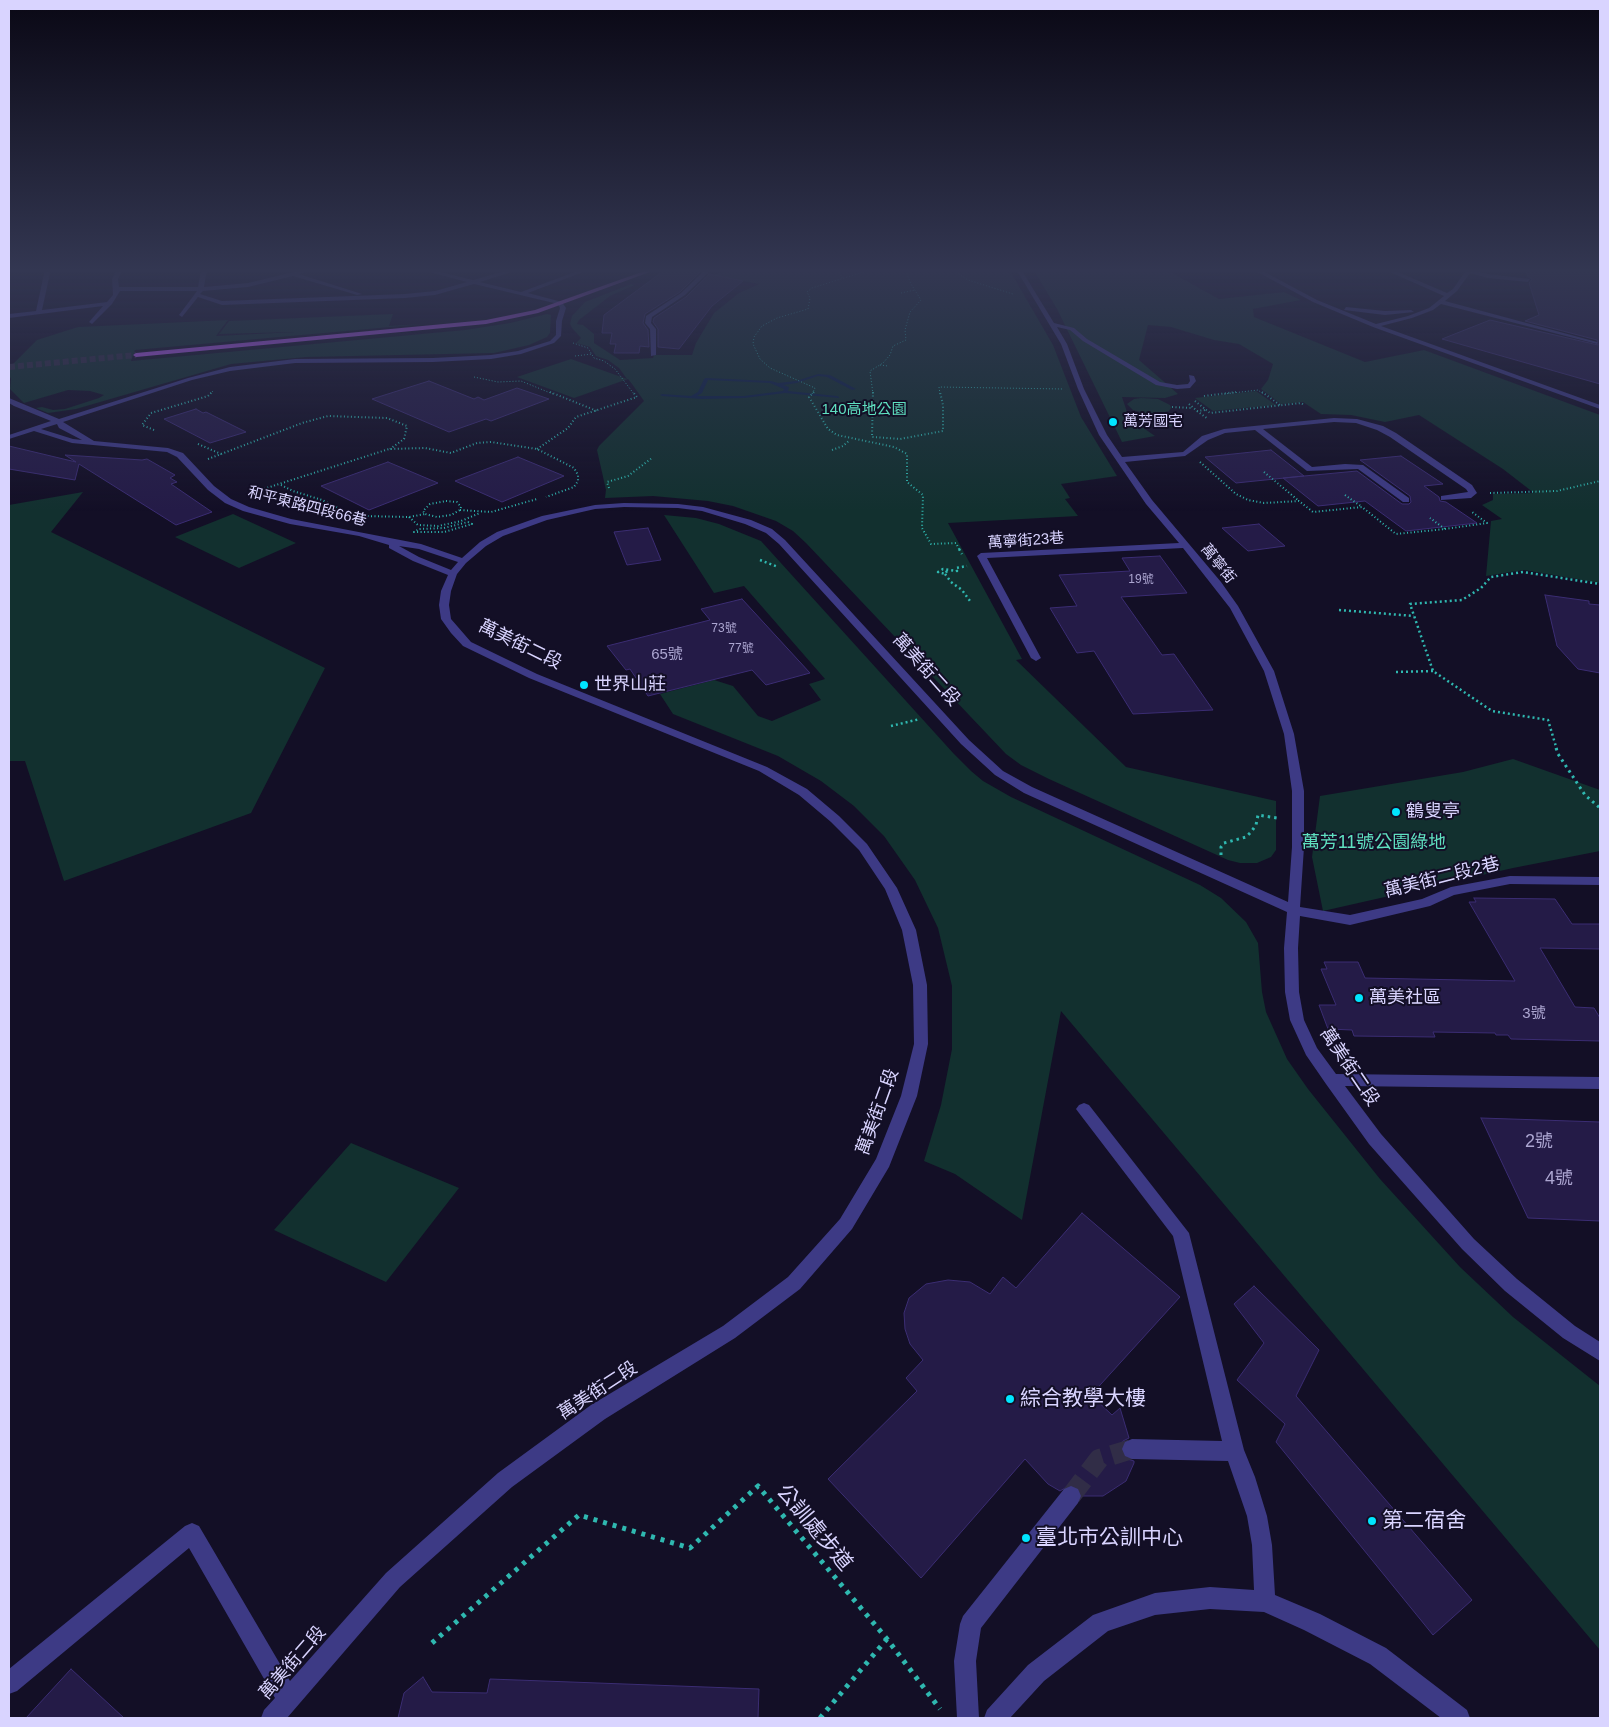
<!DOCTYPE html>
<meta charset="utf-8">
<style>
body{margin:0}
#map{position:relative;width:1609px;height:1727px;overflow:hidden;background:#130f26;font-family:Arial,sans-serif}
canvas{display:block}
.frame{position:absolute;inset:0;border:10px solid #d9d4ff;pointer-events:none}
</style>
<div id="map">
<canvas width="1609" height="1727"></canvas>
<div class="frame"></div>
</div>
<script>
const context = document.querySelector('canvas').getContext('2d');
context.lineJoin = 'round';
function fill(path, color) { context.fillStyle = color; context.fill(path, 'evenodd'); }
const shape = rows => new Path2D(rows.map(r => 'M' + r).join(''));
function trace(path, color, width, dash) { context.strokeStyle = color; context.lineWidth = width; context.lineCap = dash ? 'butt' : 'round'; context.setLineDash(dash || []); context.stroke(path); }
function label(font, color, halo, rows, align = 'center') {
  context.font = font + ' Arial,"Noto Sans TC",sans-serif'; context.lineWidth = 4; context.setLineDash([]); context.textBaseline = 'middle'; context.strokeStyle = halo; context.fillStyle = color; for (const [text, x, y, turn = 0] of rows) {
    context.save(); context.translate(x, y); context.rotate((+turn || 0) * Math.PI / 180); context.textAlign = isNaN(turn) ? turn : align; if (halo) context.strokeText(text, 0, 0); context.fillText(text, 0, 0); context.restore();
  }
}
const green = shape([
 [729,269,1009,269,1053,345,1081,417,1117,476,1061,484,1070,498,1065,499,1078,516,948,523,1022,659,1016,660,1126,767,1276,801,1276,850,1271,857,1257,863,1240,863,1228,860,1049,779,1021,765,1006,754,806,543,793,531,776,521,733,506,708,501,653,496,605,498,606,490,597,450,599,446,644,401,632,384,628,379,574,398,517,377,571,359,627,379,619,368,608,360,596,356,590,347,576,343,581,338,572,328,570,324,572,316,585,302,631,284,635,285,610,296,579,320,577,324,583,325,594,334,594,343,620,360,653,358,654,355,692,355,696,343,714,313,739,293,759,284,714,275],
 [1033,269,1165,269,1219,299,1284,292,1301,300,1253,309,1254,317,1365,362,1424,350,1600,415,1600,583,1524,570,1486,576,1491,521,1502,519,1482,505,1493,500,1493,494,1534,493,1503,469,1419,415,1385,422,1351,415,1321,414,1303,402,1281,404,1261,389,1268,380,1273,364,1239,344,1214,340,1171,327,1148,325,1139,360,1178,394,1165,398,1122,397,1129,418,1155,436,1122,442,1057,309],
 [393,314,389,326,424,324,135,350,131,361,465,330,510,323,547,314,551,315,550,333,547,337,529,345,494,353,306,357,231,364,76,409,48,413,36,408,42,407,53,410,65,409,99,398,104,395,90,391,68,390,24,403,10,389,11,379,9,375,9,368,37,340,78,327,228,320,216,336,295,332,219,334,229,321],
 [1256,391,1276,405,1213,411,1195,398],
 [1141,398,1158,399,1170,405,1171,408,1169,411,1158,414,1172,419,1175,423,1173,426,1156,428,1141,423,1140,419,1149,414,1133,410,1127,404,1134,399],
 [83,492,51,532,325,668,251,813,64,881,25,761,9,761,9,505],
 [233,514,296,543,239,568,175,537],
 [664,515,696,518,719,524,761,541,954,754,971,771,983,781,1011,797,1200,885,1221,898,1246,922,1258,943,1262,992,1266,1012,1287,1059,1308,1089,1380,1179,1460,1267,1513,1317,1600,1386,1600,1650,1061,1011,1022,1220,955,1174,924,1161,941,1105,952,1049,952,986,938,928,915,880,884,836,854,806,821,781,778,756,673,714,660,694,714,680,733,686,758,716,772,721,821,700,809,684,825,679,744,586,714,593],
 [1513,759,1600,790,1600,851,1513,868,1323,911,1312,857,1320,796,1463,772],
 [351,1143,459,1188,386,1282,274,1230]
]);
const stream = shape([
 [818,374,830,375,856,389,852,390,827,377,818,376,797,383,783,385,789,387,788,391,837,396,839,397,839,398,785,393,744,398,702,399,662,396,660,395,662,394,691,396,698,392,704,379,706,378,771,381,778,383,796,381,818,374],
 [708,380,770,383,784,389,783,391,744,396,697,396,702,393,708,380]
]);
const building = shape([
 [666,269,684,269,700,272,680,292,645,314,643,323,648,330,649,347,640,346,639,353,614,353,616,344,610,344,612,333,602,333,604,315,666,269],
 [1525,269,1600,269,1600,384,1442,339,1490,320,1598,345,1597,340,1525,321,1539,315,1529,283,1532,279,1528,277,1525,269],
 [709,274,743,281,712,306,679,349,658,347,658,329,653,322,654,318,686,297,709,274],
 [429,381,474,399,478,397,484,400,517,388,549,399,491,421,486,419,449,432,372,399,429,381],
 [196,409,203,413,206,412,246,432,210,443,164,419,196,409],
 [9,446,76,462,65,455,142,460,147,459,175,475,170,478,177,482,171,484,212,512,176,525,79,464,75,480,9,469,9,446],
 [1271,450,1304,476,1236,483,1205,457,1271,450],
 [1401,456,1443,484,1424,486,1439,497,1440,501,1446,502,1477,523,1406,531,1365,501,1318,506,1283,478,1357,471,1402,504,1409,504,1411,502,1410,496,1360,460,1401,456],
 [518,457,564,476,502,502,455,481,518,457],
 [388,462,438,483,369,510,321,486,388,462],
 [1259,524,1285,546,1248,551,1222,528,1259,524],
 [648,528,661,560,627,565,614,532,648,528],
 [1160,556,1187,593,1121,597,1162,655,1174,654,1213,710,1133,714,1094,651,1077,653,1050,608,1077,606,1059,575,1130,571,1122,558,1160,556],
 [1545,595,1589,601,1589,604,1600,605,1600,673,1578,669,1557,646,1545,595],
 [742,599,810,673,766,685,752,670,648,696,630,669,626,670,607,646,710,620,701,609,742,599],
 [1474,898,1555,899,1572,924,1600,924,1600,949,1540,948,1575,1007,1594,1008,1600,1018,1600,1041,1511,1039,1508,1035,1496,1035,1495,1033,1433,1032,1435,1037,1354,1036,1352,1030,1328,1029,1319,1005,1336,1005,1321,969,1327,969,1324,962,1358,962,1365,978,1515,981,1469,902,1476,902,1474,898],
 [1481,1118,1600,1122,1600,1221,1528,1218,1481,1118],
 [1082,1213,1180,1297,1091,1395,1112,1415,1120,1408,1129,1438,1123,1441,1120,1450,1124,1458,1134,1461,1134,1463,1126,1481,1103,1496,1083,1496,1080,1488,1072,1484,1060,1491,1048,1484,1025,1459,921,1578,828,1479,917,1391,906,1378,923,1360,910,1344,905,1329,904,1313,909,1298,926,1284,948,1280,970,1282,990,1294,1003,1277,1016,1288,1082,1213],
 [1254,1286,1319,1350,1296,1396,1472,1600,1433,1635,1276,1442,1285,1424,1237,1380,1264,1343,1234,1304,1254,1286],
 [71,1669,124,1718,26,1718,71,1669],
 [423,1677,432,1692,487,1693,490,1679,759,1689,758,1718,398,1718,404,1693,423,1677]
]);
const minorTunnel = shape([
 [1071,1496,1099,1459,1132,1449]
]);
const majorTunnel = shape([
 [9,367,136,355]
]);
const pathFar4 = shape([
 [839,269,842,278],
 [951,269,968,280,1013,294],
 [729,272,745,269],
 [901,293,915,290],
 [573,343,588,348,594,358,604,361,615,369,634,394],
 [575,356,592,354],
 [880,365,888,366],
 [474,377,498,382,521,381,553,394],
 [210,394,213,391],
 [812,394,815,388,770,368,760,359,753,344,754,337,762,326,777,318,808,309,810,298,807,292,812,288,873,269],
 [873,394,870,371,883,363,890,355,893,346,906,340,905,330,910,312,921,300,911,284,905,269],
 [940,394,939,387,1063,389],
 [1224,394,1258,390,1263,394]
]);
const pathFar3 = shape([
 [550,392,597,411],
 [814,392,809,397,828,429,837,435,894,447,907,454,907,482,923,495,922,528,931,544,956,543,960,551],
 [873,392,872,437,900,439,943,431,943,405,940,392],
 [1262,392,1280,405],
 [1204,396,1236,392],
 [1195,401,1210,413,1301,403,1304,405],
 [1189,404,1197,411,1205,410],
 [1172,407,1192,408],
 [1197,411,1208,419],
 [154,430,142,425,151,413,208,396,212,392],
 [198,444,221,454],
 [537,449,568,428,576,417,637,397,633,392],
 [832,450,843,446,850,440],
 [208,459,302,423,328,416,387,418,407,426,404,439,390,449],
 [1200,462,1236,494,1248,500,1264,503,1299,501,1313,512,1362,507,1396,534,1445,529,1430,518],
 [1264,472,1299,501],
 [281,485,293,491,322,500,346,512],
 [609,488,607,482,628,476,652,458],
 [254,492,389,449,425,448,451,453,477,443,491,442,537,449,574,468,578,475,578,481,574,487,546,497],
 [1490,493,1557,491,1600,481],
 [1345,495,1362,507],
 [446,501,457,502,461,507,460,510,451,515,437,517,425,514,423,511,430,504,446,501],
 [460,510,491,512,537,499],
 [364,516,409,517,425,514],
 [409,517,418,525,438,526,461,521,480,513],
 [468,522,472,524,444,532,414,532,419,529,444,528,468,522],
 [1445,529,1487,523,1472,512]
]);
const pathFar2 = shape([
 [959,549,962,554],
 [760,560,778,567],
 [947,571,945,574,938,572,943,569,957,571,956,568,967,566],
 [945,574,951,582,962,590,970,601],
 [1339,610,1414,616],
 [1396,672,1433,671],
 [891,726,920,719],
 [1557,750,1548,720,1492,711,1433,671,1410,604,1462,600,1481,588,1491,577,1523,572,1600,584]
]);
const pathFar1 = shape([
 [1556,748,1558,754,1585,795,1600,808],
 [1221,855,1221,847,1224,843,1246,837,1251,832,1256,825,1258,815,1277,818]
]);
const path = shape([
 [432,1643,579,1515,690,1548,758,1486,887,1639,940,1709],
 [820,1718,887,1639]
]);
const minor = shape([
 [45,269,51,269,42,310,107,302,113,295,112,279,117,269,123,269,118,279,119,287,198,287,201,269,207,269,204,287,248,283,306,269,317,269,299,274,362,294,357,295,293,276,248,287,203,291,200,294,222,301,405,294,435,291,467,282,418,269,428,269,473,280,512,269,521,269,480,282,521,292,583,269,591,269,528,293,562,302,566,308,562,321,561,336,554,343,521,354,491,359,433,362,295,363,230,371,192,380,63,422,94,441,168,448,183,453,214,486,231,499,249,507,291,519,421,544,462,558,480,542,497,532,542,516,595,505,624,503,678,504,703,507,751,520,772,529,785,540,969,740,1003,771,1032,787,1288,902,1292,847,1292,791,1284,734,1264,671,1230,608,1183,548,987,558,1041,658,1036,661,1031,658,977,556,981,553,1179,543,1146,504,1099,435,1078,389,1061,344,1016,269,1021,269,1054,323,1074,328,1087,339,1160,382,1177,385,1188,384,1190,381,1189,375,1194,376,1196,381,1190,388,1177,389,1156,385,1083,341,1070,330,1057,327,1067,344,1084,389,1107,435,1122,457,1183,452,1202,436,1224,429,1334,418,1357,419,1383,426,1396,433,1472,485,1477,493,1471,498,1441,500,1441,496,1468,492,1466,489,1390,437,1377,430,1356,423,1334,422,1263,429,1312,467,1345,464,1363,465,1409,498,1409,502,1403,502,1358,469,1307,471,1255,430,1225,433,1208,440,1185,456,1125,462,1152,500,1221,582,1238,606,1274,671,1294,734,1304,791,1304,847,1300,907,1350,915,1422,899,1451,887,1510,876,1600,877,1600,885,1510,884,1454,895,1430,906,1350,925,1300,916,1298,948,1299,992,1304,1020,1317,1048,1336,1074,1600,1077,1600,1089,1345,1086,1381,1134,1474,1239,1517,1279,1575,1326,1600,1342,1600,1361,1563,1338,1505,1291,1462,1249,1369,1144,1326,1084,1306,1055,1290,1020,1285,992,1284,948,1287,912,1024,793,995,775,961,744,779,544,766,533,745,524,702,511,678,508,624,507,595,509,547,520,503,536,486,546,466,563,457,574,451,591,449,605,451,619,471,642,537,674,767,767,807,789,839,816,867,844,897,888,916,930,927,985,928,1044,917,1096,889,1167,852,1229,800,1289,735,1338,605,1419,512,1487,400,1587,287,1718,261,1718,264,1710,275,1698,189,1548,17,1691,9,1694,9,1669,185,1526,192,1523,199,1526,290,1681,386,1573,498,1473,591,1405,723,1326,788,1277,840,1219,876,1159,901,1096,914,1044,913,985,902,930,885,889,859,850,831,822,799,795,759,771,529,678,463,646,451,633,441,619,439,605,441,591,448,575,413,561,389,548,389,545,359,536,290,524,243,511,225,503,208,490,177,457,167,452,72,443,34,431,9,439,9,435,51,421,14,406,9,403,9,398,59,419,188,378,230,367,295,359,433,358,491,355,518,351,550,341,556,335,556,321,560,308,558,304,474,284,435,295,405,298,222,305,198,297,182,317,179,315,197,291,120,291,112,304,92,324,89,322,103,306,9,318,9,314,36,311,45,269],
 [57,424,59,428,82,440,73,439,41,429,57,424],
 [399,546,419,549,458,562,451,570,419,557,399,546],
 [706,269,712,269,685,295,652,317,651,323,656,329,656,355,651,356,650,329,645,323,646,316,681,293,706,269],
 [1252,269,1259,269,1317,300,1376,324,1408,316,1429,308,1444,296,1383,269,1391,269,1447,293,1453,289,1467,269,1488,274,1530,279,1528,282,1488,278,1470,273,1457,291,1445,301,1597,342,1597,344,1441,304,1433,310,1412,318,1381,326,1600,405,1600,409,1373,327,1313,302,1252,269],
 [1346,307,1385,311,1411,310,1414,312,1385,315,1344,310,1346,307],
 [1084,1103,1089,1105,1189,1233,1244,1450,1255,1477,1267,1516,1272,1545,1275,1595,1320,1614,1386,1648,1467,1710,1470,1718,1441,1718,1370,1664,1304,1630,1264,1612,1210,1609,1155,1615,1108,1631,1044,1681,1010,1718,984,1718,987,1710,1028,1665,1093,1615,1155,1593,1210,1587,1254,1590,1252,1545,1247,1516,1228,1461,1132,1459,1125,1456,1122,1449,1125,1442,1132,1439,1222,1441,1173,1236,1079,1113,1076,1109,1079,1105,1084,1103],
 [1071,1486,1078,1489,1081,1496,1078,1503,981,1628,976,1661,979,1718,957,1718,954,1661,960,1624,963,1616,1064,1489,1071,1486]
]);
const major = shape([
 [650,269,658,269,538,313,486,324,136,357,133,355,136,353,486,320,535,310,650,269]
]);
const markers = [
 [1113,422,5,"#00e5ff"],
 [584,685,5,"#00e5ff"],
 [1396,812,5,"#00e5ff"],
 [1359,998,5,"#00e5ff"],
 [1010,1399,5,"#00e5ff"],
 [1372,1521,5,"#00e5ff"],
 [1026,1538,5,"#00e5ff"]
];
const farNumbernames = [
 ["19號",1141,580],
 ["73號",724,629],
 ["77號",741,649]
];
const farParknames = [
 ["140高地公園",864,410]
];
const farPoinames = [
 ["萬芳國宅",1123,422]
];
const farStreetnames = [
 ["和平東路四段66巷",307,507,14],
 ["萬寧街23巷",1026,541,-4],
 ["萬寧街",1218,564,51]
];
const numberNames = [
 ["65號",667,655],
 ["3號",1534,1014]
];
const streetNames = [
 ["萬美街二段",520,645,26],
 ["萬美街二段",926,670,48],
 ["萬美街二段2巷",1442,878,-14],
 ["萬美街二段",1349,1067,56],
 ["萬美街二段",878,1112,-70],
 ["萬美街二段",598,1391,-33],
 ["萬美街二段",293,1663,-49]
];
const poiNames = [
 ["世界山莊",594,685],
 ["鶴叟亭",1406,812],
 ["萬美社區",1369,998]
];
const parkNames = [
 ["萬芳11號公園綠地",1374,843]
];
const nearNumbernames = [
 ["2號",1539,1142],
 ["4號",1559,1179]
];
const nearPoinames = [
 ["綜合教學大樓",1020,1399],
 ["第二宿舍",1382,1521],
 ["臺北市公訓中心",1036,1538]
];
const nearStreetnames = [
 ["公訓處步道",814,1528,50]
];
fill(green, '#12302f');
fill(stream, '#0c2248');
fill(building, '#241b47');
trace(building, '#3b2d73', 1);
trace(minorTunnel, '#312d47', 20, [20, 10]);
trace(majorTunnel, '#312d47', 6, [6, 3]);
trace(pathFar4, '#2fb8b0', 1, [1, 2]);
trace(pathFar3, '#2fb8b0', 2, [1, 2.5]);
trace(pathFar2, '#2fb8b0', 2.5, [2, 3]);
trace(pathFar1, '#2fb8b0', 3, [2.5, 4]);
trace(path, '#2fb8b0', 5, [4, 6]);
fill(minor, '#3d3a85');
fill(major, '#c25bff');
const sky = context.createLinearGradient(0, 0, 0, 511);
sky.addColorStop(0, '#0a0815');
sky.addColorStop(0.53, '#333752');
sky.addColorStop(1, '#33375200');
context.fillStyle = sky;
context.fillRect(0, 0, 1609, 511);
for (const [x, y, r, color] of markers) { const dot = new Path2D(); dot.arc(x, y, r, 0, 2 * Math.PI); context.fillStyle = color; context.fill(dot); trace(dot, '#130f26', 2); }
label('12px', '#aca6d1', null, farNumbernames);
label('15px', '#5fe0c0', '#130f26', farParknames);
label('15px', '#d9d4ff', '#130f26', farPoinames, 'left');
label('15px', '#d9d4ff', '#130f26', farStreetnames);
label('15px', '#aca6d1', null, numberNames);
label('18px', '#d9d4ff', '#130f26', streetNames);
label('18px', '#d9d4ff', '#130f26', poiNames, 'left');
label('18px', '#5fe0c0', '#130f26', parkNames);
label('18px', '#aca6d1', null, nearNumbernames);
label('21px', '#d9d4ff', '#130f26', nearPoinames, 'left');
label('21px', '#d9d4ff', '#130f26', nearStreetnames);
</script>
